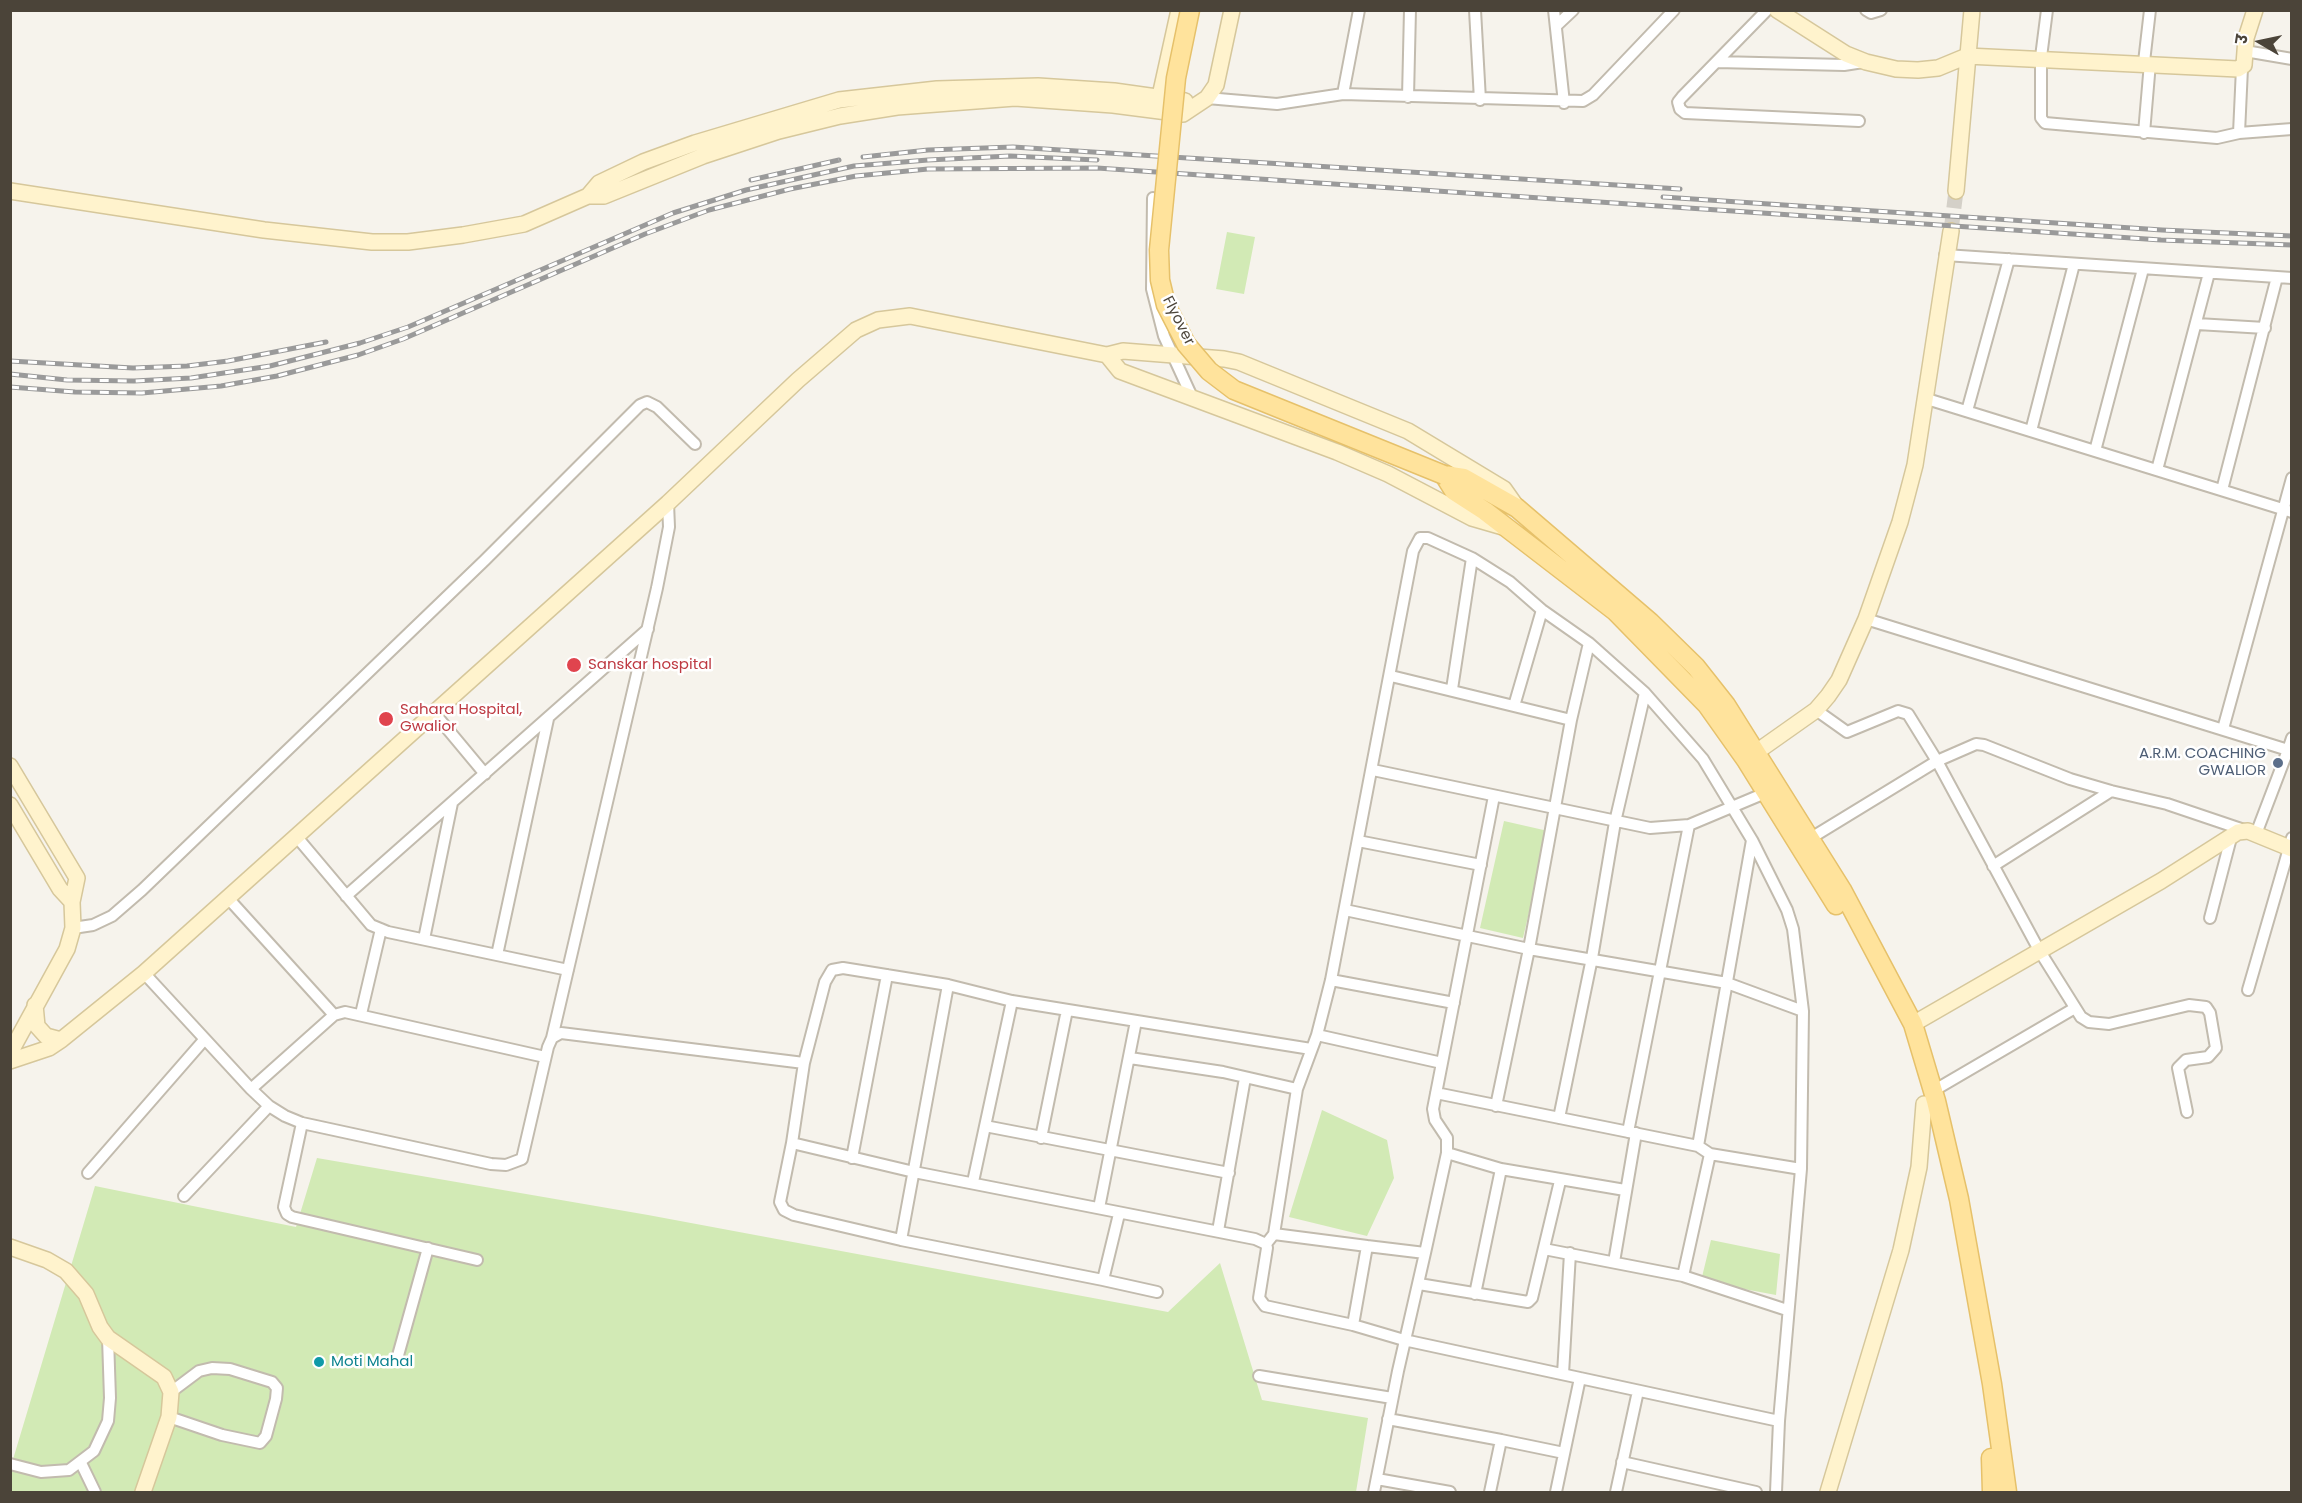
<!DOCTYPE html>
<meta charset="utf-8">
<style>
body{margin:0}
#map{position:relative;width:2302px;height:1503px;overflow:hidden;background:#f6f3ec;font-family:Poppins,"Noto Sans Devanagari",sans-serif}
canvas{display:block}
.frame{position:absolute;inset:0;border:12px solid #4b4439;pointer-events:none}
.north{position:absolute;left:2230px;top:12px;width:60px;height:60px;-webkit-text-stroke:4px #fff;paint-order:stroke;rotate:279deg;font-size:16px;font-weight:700;line-height:24px;text-align:center;color:#4b4439}
.north::after{content:'';display:block;margin:auto;width:21px;height:27px;background:#4b4439;clip-path:polygon(50% 0,100% 100%,50% 72%,0 100%)}
</style>
<div id="map">
<canvas width="2302" height="1503"></canvas>
<div class="frame"></div>
<div class="north">उ</div>
</div>
<script>
const context = document.querySelector('canvas').getContext('2d');
context.lineJoin = 'round';
function fill(path, color) { context.fillStyle = color; context.fill(path, 'evenodd'); }
const shape = rows => new Path2D(rows.map(r => 'M' + r).join(''));
function trace(path, color, width, dash) { context.strokeStyle = color; context.lineWidth = width; context.lineCap = dash ? 'butt' : 'round'; context.setLineDash(dash || []); context.stroke(path); }
function label(font, color, halo, rows, align = 'center') {
  context.font = font + ' Poppins,sans-serif'; context.lineWidth = 5; context.setLineDash([]); context.textBaseline = 'middle'; context.strokeStyle = halo; context.fillStyle = color; for (const [text, x, y, turn = 0] of rows) {
    context.save(); context.translate(x, y); context.rotate((+turn || 0) * Math.PI / 180); context.textAlign = isNaN(turn) ? turn : align; if (halo) context.strokeText(text, 0, 0); context.fillText(text, 0, 0); context.restore();
  }
}
const green = shape([
 [1227,232,1255,237,1244,294,1216,289],
 [1504,821,1548,831,1523,938,1480,928],
 [1322,1110,1387,1140,1394,1178,1367,1236,1289,1217],
 [317,1158,648,1215,1168,1312,1220,1263,1262,1400,1368,1418,1356,1492,11,1492,11,1466,95,1186,296,1227],
 [1711,1240,1780,1254,1776,1295,1701,1281]
]);
const secondaryTunnel = shape([
 [1951,231,1956,191]
]);
const street = shape([
 [1475,10,1480,100],
 [1554,10,1564,103],
 [1767,10,1682,97,1678,102,1680,109,1685,113,1859,121],
 [1866,10,1871,13,1881,10],
 [2047,10,2041,57,2041,118,2045,123,2217,138,2239,133,2292,129],
 [1556,26,1573,10],
 [2245,51,2292,59],
 [1717,62,1844,65,1863,62],
 [2144,62,2150,10],
 [1343,94,1359,10],
 [1408,97,1410,10],
 [1207,98,1277,104,1343,94,1583,101,1593,95,1674,10],
 [2144,133,2150,63],
 [2239,133,2242,68],
 [1153,198,1152,289,1164,336,1192,397],
 [1945,255,2292,278],
 [2197,324,2265,328],
 [1927,399,2292,512],
 [1967,411,2009,259],
 [2031,431,2074,264],
 [2095,451,2143,269],
 [2157,470,2209,273],
 [2222,490,2277,277],
 [1866,619,2288,750,2256,834],
 [1391,676,1571,720],
 [1452,689,1472,558],
 [1514,706,1542,610],
 [1816,710,1847,732,1898,711,1908,714,1937,761,2039,950,2081,1017,2089,1022,2109,1024,2189,1005,2206,1007,2210,1013,2216,1048,2208,1057,2186,1060,2178,1068,2187,1112],
 [435,714,485,774],
 [2223,729,2292,478],
 [2292,738,2288,750,2292,751],
 [1373,770,1650,828,1689,825,1770,791],
 [296,836,371,925,388,932,568,970],
 [1811,838,1937,761,1976,744,1984,745,2070,779,2111,791,2167,804,2244,830],
 [1358,841,1481,865],
 [1993,866,2111,791],
 [346,896,648,629],
 [227,897,334,1015],
 [1345,910,1529,949,1727,983,1803,1011],
 [2210,918,2232,834],
 [73,928,93,925,112,916,142,890,485,560,640,405,647,402,657,407,695,444],
 [424,939,452,803],
 [497,955,548,719],
 [144,973,251,1089,269,1106,285,1116,302,1123,491,1164,506,1165,522,1159,548,1047,552,1038,561,1033,804,1063,792,1143,914,1172,1255,1239,1266,1244,1267,1248,1259,1298,1265,1306,1353,1325,1404,1340,1779,1421,1776,1492],
 [1331,980,1454,1003],
 [2248,990,2292,838],
 [361,1014,381,929],
 [1317,1035,1442,1063],
 [552,1038,657,588,669,527,668,503],
 [1130,1058,1223,1072,1297,1089],
 [804,1063,825,982,832,970,843,968,948,985,1012,1001,1311,1049],
 [251,1089,334,1015,345,1012,545,1057],
 [1933,1091,2075,1008],
 [1436,1093,1698,1146,1710,1154,1801,1169,1779,1421],
 [1496,1106,1529,949,1571,720,1589,643],
 [1559,1118,1592,958,1615,822,1645,693],
 [302,1123,284,1207,287,1214,292,1217,477,1260],
 [985,1126,1229,1173],
 [1628,1132,1689,825],
 [1041,1138,1067,1010],
 [792,1143,780,1202,784,1210,794,1215,901,1240,1103,1280,1119,1214],
 [1698,1146,1752,840],
 [1447,1153,1501,1169,1625,1190],
 [852,1158,887,975],
 [88,1173,204,1040],
 [973,1182,1012,1001],
 [184,1196,269,1106],
 [1099,1208,1136,1021],
 [1218,1231,1245,1078],
 [1274,1234,1367,1246,1353,1325],
 [901,1240,948,985],
 [1266,1244,1274,1234,1297,1089,1317,1035,1331,980,1413,551,1420,538,1428,538,1472,558,1510,582,1542,610,1589,643,1645,693,1703,759,1752,840,1787,910,1793,929,1803,1011,1801,1169],
 [1367,1246,1425,1253,1398,1371,1374,1492],
 [1544,1249,1683,1276,1787,1310],
 [1425,1253,1447,1153,1447,1138,1435,1120,1433,1109,1494,796],
 [1614,1262,1636,1133],
 [1683,1276,1710,1154],
 [1103,1280,1157,1292],
 [1419,1284,1528,1302,1532,1298,1560,1181],
 [1475,1294,1501,1169],
 [397,1359,428,1248],
 [1563,1374,1570,1253],
 [1259,1376,1392,1398],
 [169,1417,222,1435,260,1443,266,1436,276,1399,277,1388,272,1382,230,1369,212,1368,199,1371,171,1392],
 [1388,1419,1501,1440],
 [1622,1462,1756,1492],
 [81,1463,95,1492],
 [10,1464,41,1472,69,1470,94,1451,108,1421,110,1398,108,1338],
 [1377,1479,1450,1492],
 [1490,1492,1501,1440,1564,1453],
 [1556,1492,1580,1378],
 [1616,1492,1638,1391]
]);
const secondary = shape([
 [1777,10,1846,54,1866,62,1896,69,1918,70,1938,68,1967,56,2238,69,2244,65,2246,38,2255,10],
 [1158,105,1179,10],
 [10,191,264,230,372,242,408,242,463,235,524,224,588,196,604,196,703,156,779,131,840,116,897,107,1015,98,1113,105,1183,114,1207,98,1216,85,1232,10],
 [1956,191,1972,10],
 [588,196,599,183,643,162,695,143,839,100,937,89,1038,86,1114,91,1185,101],
 [1107,355,1120,371,1337,452,1388,474,1472,518,1503,527],
 [1748,758,1816,710,1828,696,1839,680,1866,619,1900,522,1915,465,1951,231],
 [10,766,77,878,72,902,73,928,67,949,10,1053],
 [10,805,60,889,72,902],
 [35,1005,37,1026,46,1036,61,1040],
 [1913,1024,2161,881,2238,832,2248,831,2292,849],
 [10,1061,49,1048,61,1040,144,973,668,503,798,380,856,330,878,320,910,316,1107,355,1123,351,1224,359,1239,362,1408,431,1504,489,1516,506],
 [10,1247,47,1260,66,1271,86,1294,100,1327,108,1338,164,1377,171,1392,169,1417,143,1492],
 [1828,1492,1901,1250,1919,1167,1924,1104]
]);
const primary = shape([
 [1444,475,1464,478,1517,508,1650,622,1696,667,1726,705,1842,890,1913,1024,1936,1101,1959,1199,1992,1384,2007,1492],
 [1444,475,1454,491,1485,511,1615,611,1707,705,1746,760,1836,905],
 [1991,1458,1992,1492]
]);
const rail = shape([
 [863,157,928,150,1013,147,1680,189],
 [751,180,839,160],
 [1663,197,2162,230,2292,236],
 [10,361,133,368,187,366,228,361,326,342],
 [10,374,67,380,134,381,191,378,270,366,360,343,408,327,673,213,746,190,854,166,928,160,1010,156,1097,160],
 [10,387,75,392,142,393,221,386,277,376,358,355,403,339,645,234,709,210,790,189,856,176,928,169,1097,168,2161,240,2292,245]
]);
const primaryBridge = shape([
 [1190,10,1176,78,1159,250,1160,280,1166,305,1186,344,1209,371,1234,390,1444,475]
]);
const markers = [
 [574,665,8,"#e0444e"],
 [386,719,8,"#e0444e"],
 [2278,763,6,"#5c6f8a"],
 [319,1362,6,"#0f9aa8"]
];
const streetNames = [
 ["Flyover",1178,321,63]
];
const healthNames = [
 ["Sanskar hospital",588,665],
 ["Sahara Hospital,",400,710],
 ["Gwalior",400,727]
];
const serviceNames = [
 ["A.R.M. COACHING",2266,754],
 ["GWALIOR",2266,771]
];
const cultureNames = [
 ["Moti Mahal",331,1362]
];
fill(green, '#d2eab5');
trace(secondaryTunnel, '#d4d0c8', 15, [15, 8]);
trace(street, '#c2bbae', 14);
trace(secondary, '#d6c79b', 18);
trace(primary, '#e6c16a', 21);
trace(street, '#fff', 10);
trace(secondary, '#fff3cd', 15);
trace(primary, '#ffe39c', 18);
trace(rail, '#9a9a9a', 5);
trace(rail, '#fff', 3, [9]);
trace(primaryBridge, '#e6c16a', 21, []);
trace(primaryBridge, '#ffe39c', 18);
for (const [x, y, r, color] of markers) { const dot = new Path2D(); dot.arc(x, y, r, 0, 2 * Math.PI); context.fillStyle = color; context.fill(dot); trace(dot, '#fff', 2); }
label('15px', '#4b4439', '#fff', streetNames);
label('15px', '#be3a42', '#fff', healthNames, 'left');
label('15px', '#4e5e75', '#fff', serviceNames, 'right');
label('15px', '#0d838f', '#fff', cultureNames, 'left');
</script>
